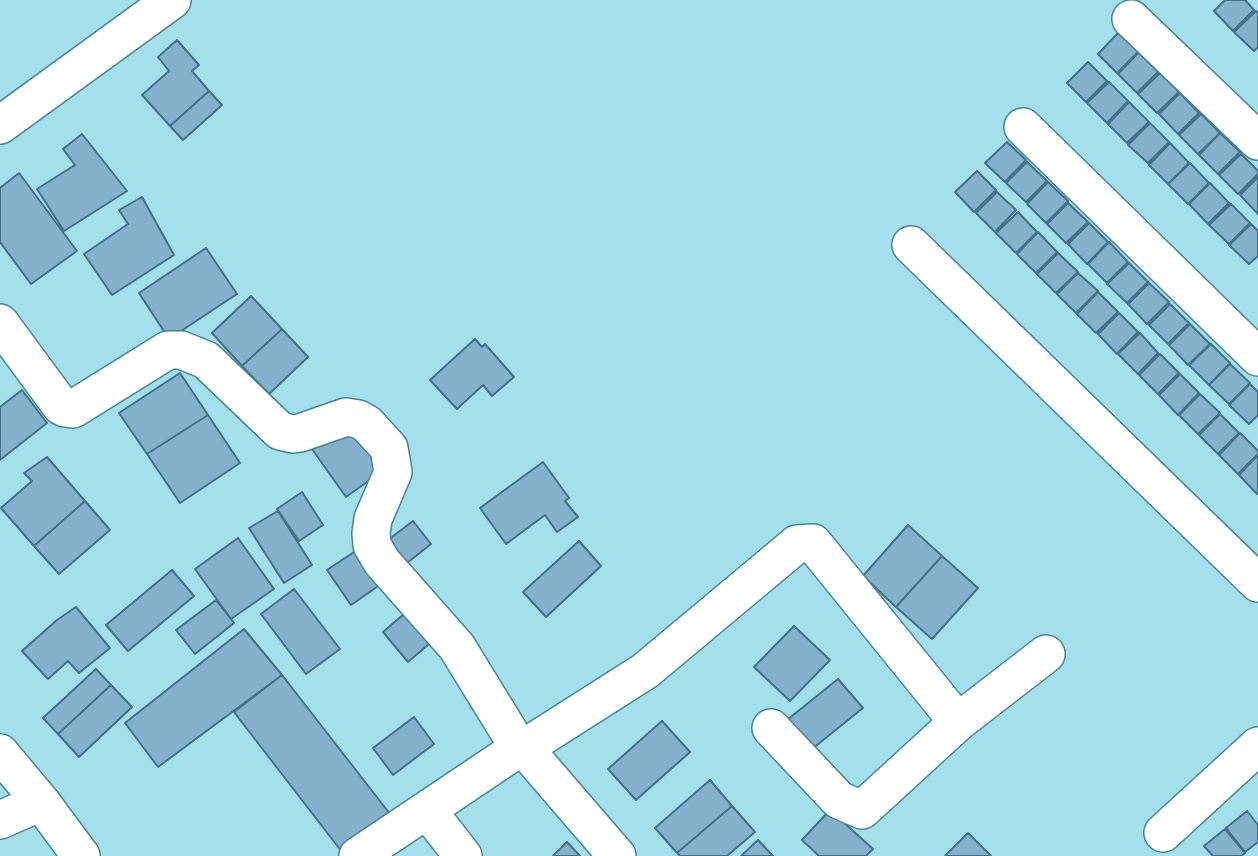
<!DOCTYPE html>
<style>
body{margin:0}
canvas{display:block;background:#a4dfed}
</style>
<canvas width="1258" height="856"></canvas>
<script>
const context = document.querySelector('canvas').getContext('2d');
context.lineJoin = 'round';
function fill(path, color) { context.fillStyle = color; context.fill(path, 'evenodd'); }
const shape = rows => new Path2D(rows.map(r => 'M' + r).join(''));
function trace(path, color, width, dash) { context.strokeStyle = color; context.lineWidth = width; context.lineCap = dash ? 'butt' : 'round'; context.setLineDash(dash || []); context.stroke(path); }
const building = shape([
 [1225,0,1245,0,1254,10,1233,31,1214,11,1225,0],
 [1256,11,1258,13,1258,47,1254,51,1234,32,1256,11],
 [1119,32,1138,52,1117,73,1098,54,1119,32],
 [177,40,199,65,192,71,209,91,170,126,142,95,169,71,158,57,177,40],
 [1139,52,1158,72,1137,93,1118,74,1139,52],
 [1088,62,1107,81,1086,102,1067,83,1088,62],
 [1160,73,1179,92,1157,113,1138,94,1160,73],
 [1109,82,1128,101,1107,123,1087,103,1109,82],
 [209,91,222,105,183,140,170,126,209,91],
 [1180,93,1199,113,1178,134,1159,114,1180,93],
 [1129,102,1149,122,1127,143,1108,124,1129,102],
 [1201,114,1220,133,1198,154,1179,135,1201,114],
 [1150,123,1169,142,1148,163,1128,145,1150,123],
 [1220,133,1240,152,1218,174,1199,155,1220,133],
 [82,134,127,191,64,231,37,189,75,165,63,149,82,134],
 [1007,142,1026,160,1005,182,985,163,1007,142],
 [1170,143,1189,163,1168,184,1149,165,1170,143],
 [1241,154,1258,171,1258,174,1238,194,1219,175,1241,154],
 [1027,162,1047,181,1026,202,1006,183,1027,162],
 [1190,163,1209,183,1188,204,1168,184,1190,163],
 [977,171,996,190,974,212,955,192,977,171],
 [19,173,77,251,31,284,0,242,0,188,19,173],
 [1258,177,1258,214,1240,195,1258,177],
 [1048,182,1068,201,1046,223,1027,204,1048,182],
 [1210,183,1229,203,1208,224,1189,204,1210,183],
 [997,192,1016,210,995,232,976,213,997,192],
 [142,197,174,255,112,295,84,254,128,224,119,210,142,197],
 [1068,203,1088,222,1066,243,1047,224,1068,203],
 [1231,204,1250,223,1229,244,1209,225,1231,204],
 [1018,212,1037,232,1016,253,996,233,1018,212],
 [1089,223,1108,242,1087,264,1068,244,1089,223],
 [1251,224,1258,231,1258,256,1249,264,1229,245,1251,224],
 [1038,232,1057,252,1036,273,1017,254,1038,232],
 [1109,242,1128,262,1107,283,1088,264,1109,242],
 [206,248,237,294,169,339,139,293,206,248],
 [1058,253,1078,272,1056,293,1037,274,1058,253],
 [1129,263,1148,282,1127,303,1107,284,1129,263],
 [1078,273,1098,291,1076,313,1057,294,1078,273],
 [1149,283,1169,302,1147,324,1128,304,1149,283],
 [1098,292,1118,312,1096,333,1077,314,1098,292],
 [251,296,282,329,242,366,212,333,251,296],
 [1170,304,1189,323,1168,344,1149,325,1170,304],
 [1119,313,1138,332,1117,354,1098,334,1119,313],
 [1190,324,1210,344,1188,365,1169,345,1190,324],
 [282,329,308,357,269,394,242,366,282,329],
 [1140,333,1158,353,1138,374,1118,354,1140,333],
 [475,339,482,347,485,344,514,377,492,396,483,385,457,409,430,380,475,339],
 [1211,344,1230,363,1209,385,1189,365,1211,344],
 [1160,354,1179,373,1158,394,1139,375,1160,354],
 [1230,364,1250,383,1229,404,1209,385,1230,364],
 [180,373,208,415,147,454,119,413,180,373],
 [1180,374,1199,393,1178,415,1159,395,1180,374],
 [1250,384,1258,392,1258,415,1249,424,1229,405,1250,384],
 [22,390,47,423,0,460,0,407,22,390],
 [1200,394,1220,413,1198,434,1179,415,1200,394],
 [1220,414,1239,433,1218,454,1199,435,1220,414],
 [208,415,240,463,180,503,147,454,208,415],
 [350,422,385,469,346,497,312,449,350,422],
 [1240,433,1258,451,1258,454,1238,474,1219,455,1240,433],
 [1258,455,1258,494,1257,494,1239,475,1258,455],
 [47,457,85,501,34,546,1,508,32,481,24,473,47,457],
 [543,462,569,498,565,501,578,517,557,532,545,515,506,544,480,508,543,462],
 [302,492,323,525,299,541,277,509,302,492],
 [85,501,110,530,59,574,34,546,85,501],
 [278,511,312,565,284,583,249,528,278,511],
 [413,521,431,544,407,563,388,540,413,521],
 [908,525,942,556,896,607,863,576,908,525],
 [238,538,274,589,231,619,195,569,238,538],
 [579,541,601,566,546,617,523,592,579,541],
 [360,548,384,582,351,605,327,570,360,548],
 [942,556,978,588,932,639,896,607,942,556],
 [172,570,194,596,128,651,106,625,172,570],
 [294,589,340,649,306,674,261,614,294,589],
 [216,600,234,623,195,654,176,630,216,600],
 [76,607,110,648,79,673,68,661,48,679,22,651,57,620,76,607],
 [411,608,436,638,408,662,383,632,411,608],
 [794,626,830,660,790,701,754,667,794,626],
 [244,629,282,675,158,767,125,723,244,629],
 [96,669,111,685,58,734,43,718,96,669],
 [282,675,390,814,342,852,234,712,282,675],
 [838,679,863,708,807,753,782,724,838,679],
 [111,685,132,707,79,757,58,734,111,685],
 [414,717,434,744,393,775,373,748,414,717],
 [662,721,690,752,636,800,608,769,662,721],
 [710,780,732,806,677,853,655,828,710,780],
 [732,806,755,832,727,856,680,856,677,853,732,806],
 [830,810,873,849,866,856,819,856,802,840,830,810],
 [1247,811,1258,825,1258,842,1245,852,1226,828,1247,811],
 [1225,829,1245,853,1241,856,1213,856,1204,846,1225,829],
 [968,833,991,856,945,856,968,833],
 [758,840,773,856,741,856,758,840],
 [567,842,580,856,553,856,567,842]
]);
const minor = shape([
 [1131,19,1258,141],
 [0,125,172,0],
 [1023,127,1258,357],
 [911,245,1258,583],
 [0,323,61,406,65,408,73,409,168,350,181,350,206,360,280,431,293,434,300,433,346,417,358,419,367,424,389,448,393,472,373,519,371,533,372,545,382,562,457,647,519,748],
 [771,728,839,800,862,810,958,722,1046,654],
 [524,748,617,856],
 [0,753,41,802,81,856],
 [427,810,463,856],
 [0,820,41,802],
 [1163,833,1258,746],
 [358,856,519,748,524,748,645,671,797,544,813,543,958,722]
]);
fill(building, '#84b2cd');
trace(building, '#447189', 2);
trace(minor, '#4a8390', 40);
trace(minor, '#fff', 37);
</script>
